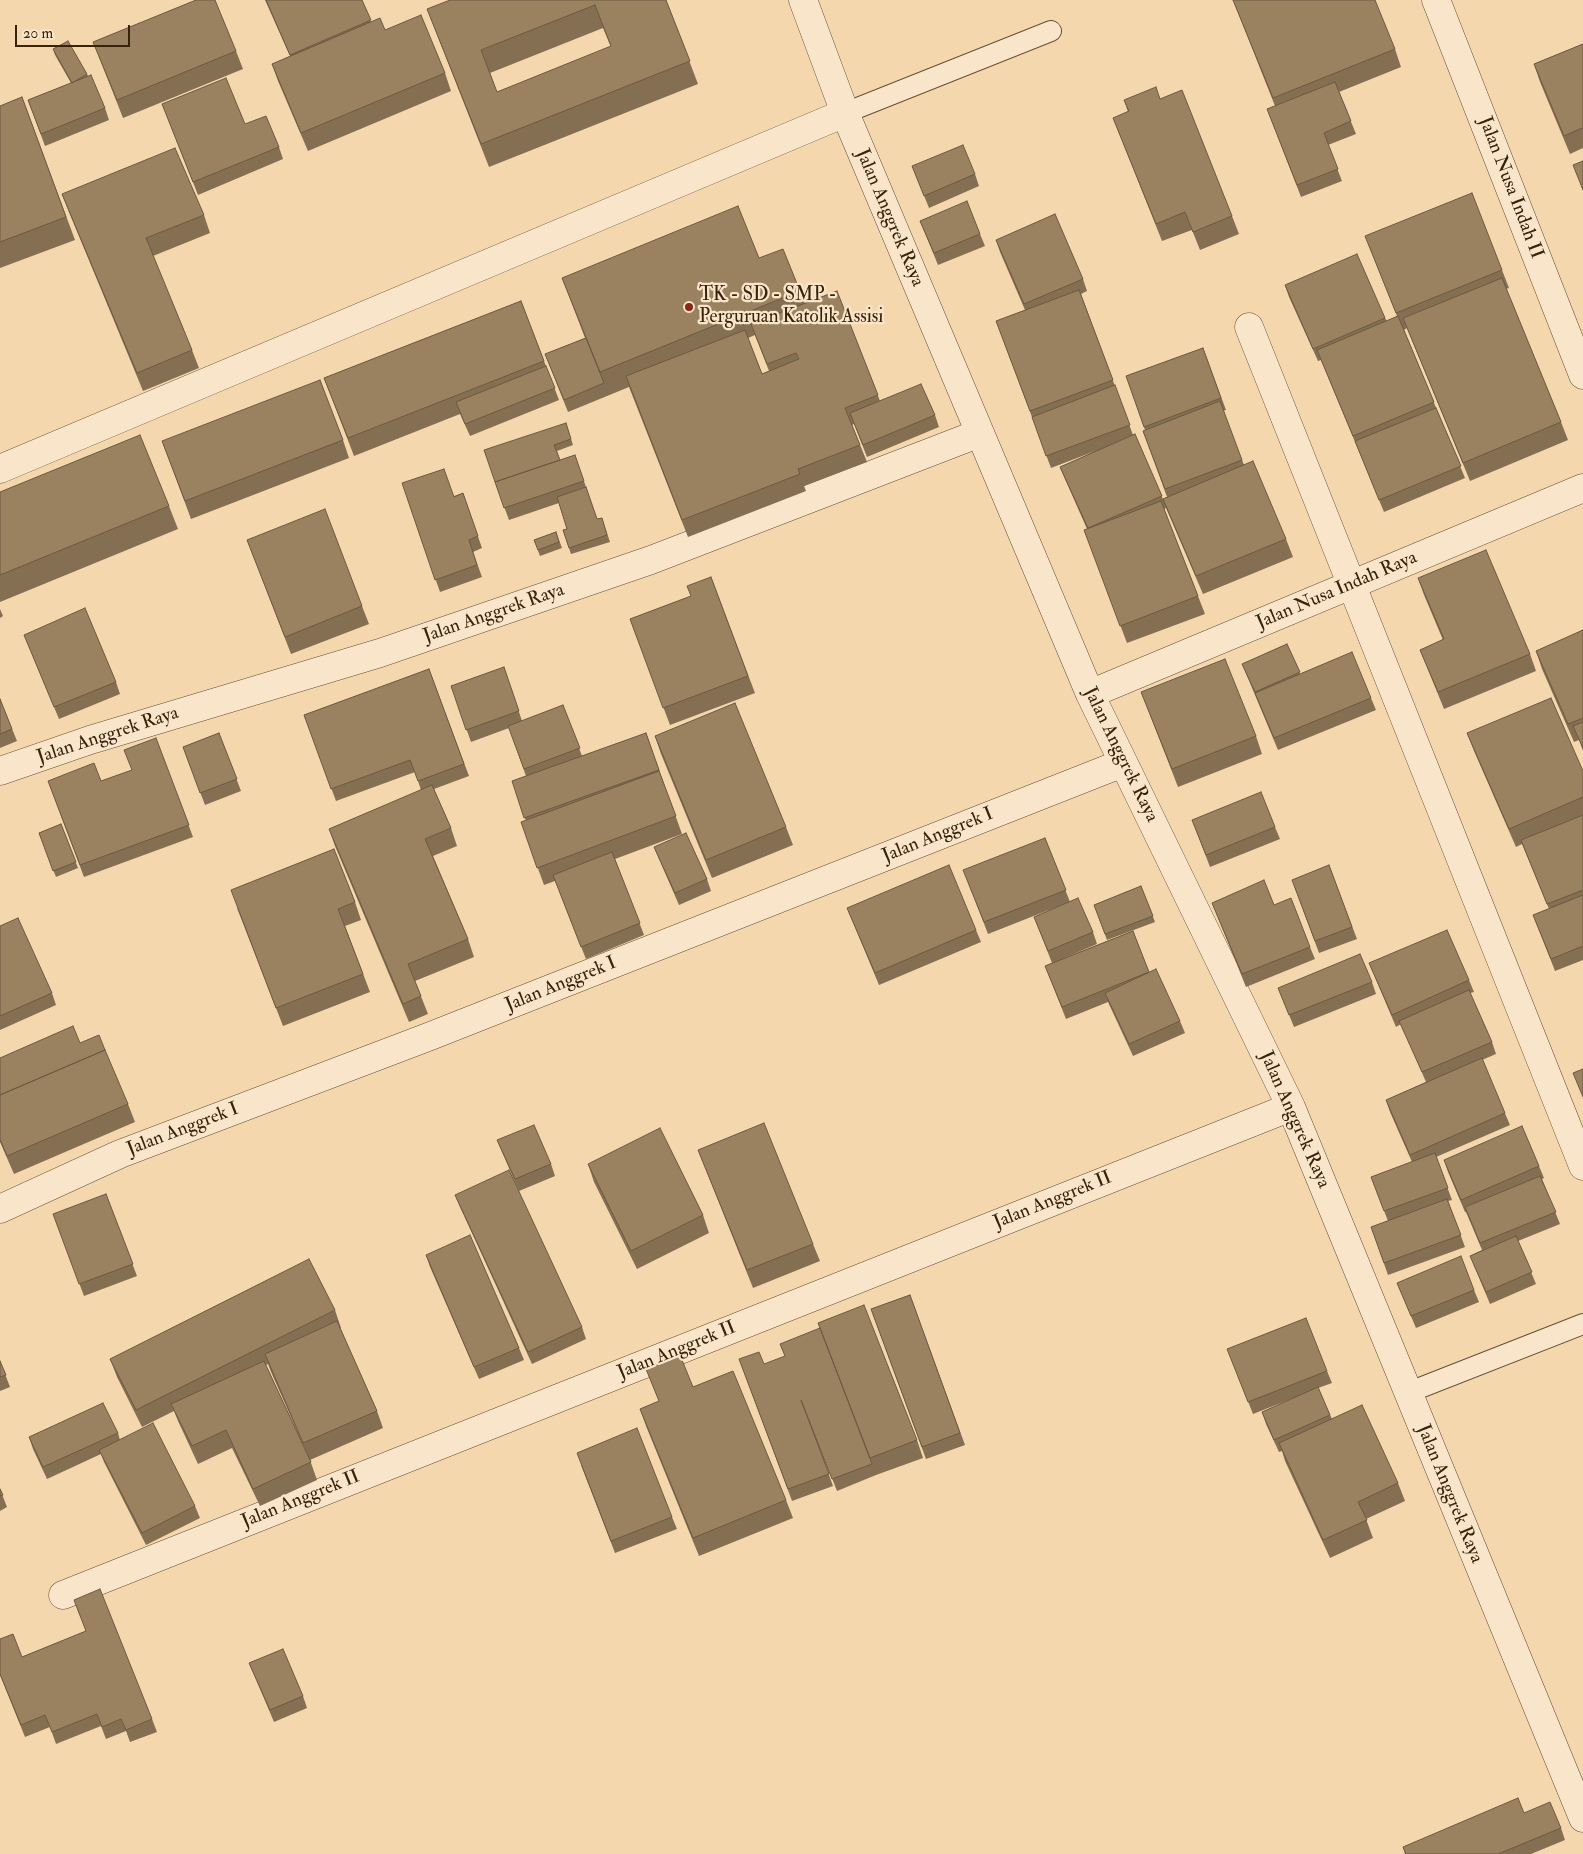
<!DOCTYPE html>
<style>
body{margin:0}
#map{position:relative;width:1583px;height:1854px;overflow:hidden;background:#f5d7ad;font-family:"IM FELL Double Pica",serif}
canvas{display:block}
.scale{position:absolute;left:15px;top:25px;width:115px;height:22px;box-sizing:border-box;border:2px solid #37230b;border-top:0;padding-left:6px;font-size:15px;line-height:18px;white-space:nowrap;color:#37230b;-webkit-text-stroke:4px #f8e5ca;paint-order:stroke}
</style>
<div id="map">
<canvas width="1583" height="1854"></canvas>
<div class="scale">20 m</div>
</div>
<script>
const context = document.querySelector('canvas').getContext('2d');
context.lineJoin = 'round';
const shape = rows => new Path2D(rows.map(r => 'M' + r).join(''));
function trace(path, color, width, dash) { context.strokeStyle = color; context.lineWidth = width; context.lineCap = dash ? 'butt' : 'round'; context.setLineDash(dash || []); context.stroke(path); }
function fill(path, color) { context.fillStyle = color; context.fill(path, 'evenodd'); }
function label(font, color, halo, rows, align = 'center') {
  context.font = font + ' "IM FELL Double Pica",serif'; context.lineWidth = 4.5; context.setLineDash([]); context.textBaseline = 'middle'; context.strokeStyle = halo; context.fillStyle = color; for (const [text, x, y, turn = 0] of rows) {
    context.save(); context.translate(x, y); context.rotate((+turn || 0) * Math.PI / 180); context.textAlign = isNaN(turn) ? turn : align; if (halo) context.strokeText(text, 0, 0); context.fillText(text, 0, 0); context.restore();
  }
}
const lane = shape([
 [845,113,1051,31],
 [1407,1393,1583,1324]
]);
const street = shape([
 [803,0,845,113,1090,694,1291,1107,1583,1818],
 [1436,0,1583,375],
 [1249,327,1583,1166],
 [0,469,845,113],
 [1090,694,1583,488],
 [0,771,90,740,380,653,651,560,980,433],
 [0,1209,120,1154,428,1037,1123,763],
 [63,1595,1291,1107]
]);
const wall = shape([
 [265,0,362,0,371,22,385,30,445,73,451,91,308,151,278,81,272,64,290,56],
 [666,0,698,84,489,167,427,9],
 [603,28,611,47,497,92,490,73],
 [1233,0,1395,49,1401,67,1339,92,1356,134,1328,145,1342,181,1301,197,1267,109,1275,106],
 [93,42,236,51,243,69,123,118],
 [1583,44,1583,148,1570,154,1540,82,1534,64],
 [53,49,87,74,105,108,109,120,45,146,28,100,71,83,55,55],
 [22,97,75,240,0,268,0,106],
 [1160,99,1232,216,1239,234,1200,250,1192,230,1162,241,1113,118,1128,112,1124,100],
 [162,104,245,124,279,147,283,159,198,195],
 [912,166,975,174,979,186,929,208],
 [62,194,204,215,210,233,153,256,192,350,199,368,143,391,69,212],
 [920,221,980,234,985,246,938,265],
 [1365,236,1502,270,1509,288,1506,289,1561,422,1568,440,1470,481,1407,328,1404,330,1465,478,1384,512,1321,360,1318,361,1289,297,1285,285,1385,318,1387,321,1397,316],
 [996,240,1083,279,1087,291,1081,294,1133,435,1163,499,1167,497,1143,431,1145,430,1126,376,1203,348,1226,410,1223,411,1244,465,1286,539,1293,557,1203,594,1166,508,1164,509,1205,614,1127,643,1084,530,1087,529,1065,479,1060,467,1098,450,1051,468,996,321,1025,310,1000,252],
 [759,258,800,291,805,304,837,291,880,401,935,415,939,427,867,457,854,424,852,425,867,462,804,486,806,491,688,537,629,387,568,412,545,354,585,338,562,278],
 [755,335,769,371,762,374,748,338],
 [521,301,559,400,470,436,460,414,354,456,324,378],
 [566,423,573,445,557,451,560,460,575,455,597,519,602,518,610,542,571,554,563,530,567,529,559,503,509,520,495,482],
 [343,440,349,458,191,519,162,441],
 [402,483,454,496,463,493,482,548,473,552,482,577,440,592],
 [0,492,169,506,178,529,0,602],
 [556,532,562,548,540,556,534,540],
 [247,540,362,606,369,624,291,654],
 [711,577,755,693,670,725,630,619,691,596],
 [1418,578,1530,654,1536,671,1444,709,1420,650,1443,640,1424,595],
 [0,609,3,616,0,618],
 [1583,630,1583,751,1579,740,1574,742,1542,669,1536,651],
 [24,635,116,682,120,694,59,719],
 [1287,644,1300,674,1371,698,1376,710,1278,750,1242,664],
 [504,667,522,721,563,705,582,756,646,733,682,834,615,859,644,935,586,959,555,881,544,885,521,822,526,821,512,781,526,776,509,728,471,742,451,686],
 [429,669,469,776,434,789,451,828,457,846,433,856,468,939,474,957,415,981,428,1014,409,1022,335,846,329,829,421,790,415,772,336,801,304,715],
 [1141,692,1256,736,1262,754,1178,787],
 [0,699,17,741,0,748],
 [219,733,241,791,205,805,183,747],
 [1467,733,1583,771,1583,960,1555,971,1533,915,1549,909,1522,844,1516,847,1474,751],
 [655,736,786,827,793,845,712,878,661,754],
 [156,738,193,837,84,877,48,781,101,781,132,770],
 [1192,820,1275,827,1280,839,1210,867],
 [61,824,78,868,56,877,39,833],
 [1045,838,1070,902,1093,932,1097,944,1062,959,1133,931,1149,972,1180,1021,1185,1033,1133,1056,1108,1002,1066,1019,1045,966,1052,963,1034,917,1059,906,988,934,968,882],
 [654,847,707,879,711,891,679,905,659,859],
 [1329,865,1357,939,1319,953,1292,880],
 [1141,886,1155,922,1107,940,1094,905],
 [355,902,361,920,345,926,370,992,283,1026,237,908],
 [1212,903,1274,905,1310,947,1315,959,1246,987],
 [847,908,976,930,981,942,879,985],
 [0,926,52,993,56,1005,0,1030],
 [1369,963,1469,980,1474,992,1470,993,1492,1042,1496,1054,1482,1060,1510,1125,1436,1157,1452,1200,1448,1201,1465,1247,1388,1275,1371,1227,1388,1221,1371,1177,1412,1162,1390,1112,1386,1100,1426,1082,1401,1024,1396,1027],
 [1372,982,1376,994,1294,1027,1278,988],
 [80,1043,128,1104,135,1122,14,1174,0,1142,0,1058],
 [497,1140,551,1164,555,1176,519,1191,502,1152],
 [698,1150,813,1244,820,1261,753,1288],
 [1444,1160,1539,1166,1544,1178,1542,1179,1560,1224,1518,1241,1536,1284,1490,1304,1470,1256,1482,1250,1466,1212,1465,1212,1448,1172],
 [588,1164,703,1215,709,1233,637,1269,594,1182],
 [106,1194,137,1276,84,1296,53,1214],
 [455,1195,582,1327,586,1339,532,1364,460,1207],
 [426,1255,519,1348,524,1360,479,1379,430,1267],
 [1397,1283,1474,1290,1479,1302,1416,1328],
 [910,1295,965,1445,926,1459,871,1309],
 [335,1310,341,1328,340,1328,377,1411,383,1428,310,1460,317,1480,260,1506,232,1448,198,1464,178,1421,174,1411,142,1427,117,1377,110,1359],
 [268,1364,271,1372,310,1460,266,1365],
 [739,1359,764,1364,917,1440,923,1458,876,1475,837,1491,806,1412,833,1486,792,1501],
 [0,1361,10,1387,0,1391],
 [1232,1361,1327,1371,1332,1383,1318,1388,1332,1419,1398,1483,1405,1501,1366,1519,1373,1538,1330,1558,1285,1461,1282,1451,1279,1452,1266,1424,1262,1412,1301,1395,1253,1414],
 [646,1369,693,1387,786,1500,793,1518,699,1556,646,1426,640,1409,659,1401],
 [118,1433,120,1440,195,1506,200,1518,146,1545,104,1462,101,1454,47,1479,33,1449,29,1437],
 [581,1465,672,1517,677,1529,615,1553],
 [0,1489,7,1507,0,1511],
 [74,1600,152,1719,157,1732,130,1742,126,1731,106,1739,101,1726,56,1744,50,1727,25,1737,0,1675,0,1639,22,1657,86,1631],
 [249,1663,303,1696,307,1708,274,1722],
 [1524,1813,1561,1828,1565,1840,1531,1854,1405,1854,1403,1847]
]);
const building = shape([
 [196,0,215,0,236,51,117,100,93,42,196,0],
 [266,0,362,0,371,20,290,55,266,0],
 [450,0,666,0,690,61,481,144,427,9,450,0],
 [595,5,611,46,497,92,481,50,595,5],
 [1233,0,1375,0,1395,49,1273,98,1233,0],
 [421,15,445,73,301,133,272,64,380,18,385,30,421,15],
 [68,41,87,74,72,83,53,49,68,41],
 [1583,44,1583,129,1582,128,1564,136,1534,64,1583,44],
 [91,75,105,108,41,134,28,100,91,75],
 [226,78,245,124,266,116,279,147,193,182,162,104,226,78],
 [1335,82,1351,121,1324,133,1338,169,1297,185,1267,109,1335,82],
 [1156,87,1160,99,1182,90,1232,216,1193,232,1185,212,1156,224,1113,118,1129,111,1124,100,1156,87],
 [22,97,66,217,0,242,0,106,22,97],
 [963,145,975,174,924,196,912,166,963,145],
 [175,148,204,215,146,238,192,350,137,373,62,194,175,148],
 [1583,161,1583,190,1573,165,1583,161],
 [1472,193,1502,270,1396,313,1365,236,1472,193],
 [967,201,980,234,934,253,920,221,967,201],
 [738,206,759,258,783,249,800,291,600,372,562,278,738,206],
 [1055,214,1083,279,1024,304,996,240,1055,214],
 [1357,254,1385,318,1313,349,1285,285,1357,254],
 [1502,278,1561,422,1463,463,1403,318,1502,278],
 [1079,290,1113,380,1030,411,996,321,1079,290],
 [837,291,878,395,845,408,860,445,798,469,800,474,682,520,626,376,745,330,762,374,799,359,796,353,767,364,751,324,837,291],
 [521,301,544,361,348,438,324,378,521,301],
 [1398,316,1434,402,1353,436,1317,350,1398,316],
 [586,338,604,383,564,400,545,354,586,338],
 [1203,348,1221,398,1144,427,1126,376,1203,348],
 [546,366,555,388,465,424,456,402,546,366],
 [320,380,343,440,185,501,162,441,320,380],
 [921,384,935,415,863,445,850,413,921,384],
 [1115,385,1130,425,1046,456,1032,417,1115,385],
 [1220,401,1242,460,1165,489,1143,431,1220,401],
 [1436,408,1461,466,1379,500,1355,441,1436,408],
 [566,423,571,439,554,445,560,460,495,482,484,450,566,423],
 [1135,434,1162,496,1088,528,1060,467,1135,434],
 [140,435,169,506,0,575,0,492,140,435],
 [575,455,584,481,504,508,495,482,575,455],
 [1253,461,1286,539,1196,576,1163,499,1253,461],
 [444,469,454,497,463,493,478,536,469,540,477,565,435,580,402,483,444,469],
 [586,487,597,519,602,518,607,535,569,548,563,530,567,529,557,497,586,487],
 [1161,501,1198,596,1120,626,1084,530,1161,501],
 [325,509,362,606,285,637,247,540,325,509],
 [556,532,559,542,538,550,534,540,556,532],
 [1486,550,1530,654,1438,692,1420,650,1444,639,1418,578,1486,550],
 [711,577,748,676,663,708,630,619,691,596,687,586,711,577],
 [85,608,116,682,54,707,24,635,85,608],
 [1583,630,1583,718,1568,724,1536,651,1583,630],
 [1287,644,1300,672,1255,692,1242,664,1287,644],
 [1352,652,1371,698,1274,738,1255,693,1352,652],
 [1225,659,1256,736,1172,769,1141,692,1225,659],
 [504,667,519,711,466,730,451,686,504,667],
 [429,669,464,764,418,781,410,760,331,789,304,715,429,669],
 [1551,698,1583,771,1583,797,1509,829,1467,733,1551,698],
 [0,699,12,729,0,734,0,699],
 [735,703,786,827,706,860,655,736,735,703],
 [563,705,580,748,524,769,508,726,563,705],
 [1583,722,1583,748,1573,726,1583,722],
 [219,733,237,779,200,793,183,747,219,733],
 [646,733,659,770,524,818,512,781,646,733],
 [156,738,189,825,80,865,48,781,94,763,101,781,132,770,124,750,156,738],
 [659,771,676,816,537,868,521,822,659,771],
 [432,785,451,828,425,839,468,939,408,964,421,996,403,1004,329,829,432,785],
 [1261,792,1275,827,1206,855,1192,820,1261,792],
 [1583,815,1583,890,1547,904,1521,840,1583,815],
 [61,824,76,862,53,871,39,833,61,824],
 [686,833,707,879,675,893,654,847,686,833],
 [1045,838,1066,890,984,922,963,870,1045,838],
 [334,849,355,902,338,909,363,974,276,1008,231,890,334,849],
 [612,852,640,923,581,947,553,875,612,852],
 [949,865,976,930,875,973,847,908,949,865],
 [1329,865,1352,927,1315,941,1292,880,1329,865],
 [1264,880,1274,905,1291,898,1310,947,1242,974,1212,903,1264,880],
 [1141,886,1153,916,1105,934,1094,905,1141,886],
 [1583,895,1583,946,1551,959,1533,915,1583,895],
 [1078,898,1093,932,1048,951,1034,917,1078,898],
 [18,918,52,993,0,1016,0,926,18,918],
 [1447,930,1469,980,1392,1015,1369,963,1447,930],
 [1133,931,1149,972,1062,1007,1045,966,1133,931],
 [1360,954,1372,982,1289,1015,1278,988,1360,954],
 [1156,969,1180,1021,1129,1044,1105,993,1156,969],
 [1469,990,1492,1042,1422,1072,1399,1021,1469,990],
 [73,1026,80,1043,99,1035,105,1050,0,1095,0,1058,73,1026],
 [105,1050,128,1104,7,1156,0,1139,0,1095,105,1050],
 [1482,1058,1505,1113,1410,1155,1386,1100,1482,1058],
 [1583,1069,1583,1097,1573,1073,1583,1069],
 [764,1123,813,1244,747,1270,698,1150,764,1123],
 [534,1125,551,1164,515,1179,497,1140,534,1125],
 [1522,1126,1539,1166,1461,1200,1444,1160,1522,1126],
 [660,1128,703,1215,631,1251,588,1164,660,1128],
 [1435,1153,1448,1188,1384,1211,1371,1177,1435,1153],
 [509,1170,582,1327,528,1352,455,1195,509,1170],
 [1540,1176,1556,1212,1480,1243,1465,1207,1540,1176],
 [106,1194,133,1264,79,1284,53,1214,106,1194],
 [1447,1199,1461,1235,1384,1263,1371,1227,1447,1199],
 [470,1235,519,1348,474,1367,426,1255,470,1235],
 [1516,1236,1532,1272,1486,1292,1470,1256,1516,1236],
 [1461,1256,1474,1290,1411,1316,1397,1283,1461,1256],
 [309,1259,335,1310,136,1410,110,1359,309,1259],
 [910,1295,960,1433,922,1447,871,1309,910,1295],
 [864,1305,917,1440,870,1458,818,1323,864,1305],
 [1306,1318,1327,1371,1248,1402,1227,1349,1306,1318],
 [337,1321,377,1411,303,1443,265,1354,337,1321],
 [820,1328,872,1464,832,1479,801,1400,829,1474,788,1489,739,1359,759,1352,764,1364,785,1356,780,1344,820,1328],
 [680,1355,693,1387,733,1371,786,1500,693,1538,640,1409,659,1401,646,1369,680,1355],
 [0,1361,6,1375,0,1377,0,1361],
 [264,1361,311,1462,253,1489,226,1430,192,1446,171,1404,264,1361],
 [1318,1387,1330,1415,1274,1440,1262,1412,1318,1387],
 [103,1403,118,1433,43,1467,29,1437,103,1403],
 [1362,1405,1398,1483,1358,1502,1367,1520,1323,1540,1279,1443,1362,1405],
 [153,1423,195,1506,142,1533,99,1450,153,1423],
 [637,1428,672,1517,611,1541,577,1453,637,1428],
 [0,1489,3,1495,0,1496,0,1489],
 [100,1589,152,1719,126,1730,121,1719,102,1727,97,1714,52,1732,45,1715,21,1725,0,1674,0,1639,13,1634,22,1657,86,1631,74,1600,100,1589],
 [283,1649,303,1696,270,1710,249,1663,283,1649],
 [1518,1798,1524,1813,1550,1802,1561,1828,1498,1854,1406,1854,1403,1847,1518,1798]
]);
const markers = [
 [689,307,5,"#8f2418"]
];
const streetNames = [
 ["Jalan Nusa Indah II",1510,188,69],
 ["Jalan Anggrek Raya",889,218,67],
 ["Jalan Nusa Indah Raya",1337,591,-23],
 ["Jalan Anggrek Raya",494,614,-19],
 ["Jalan Anggrek Raya",108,736,-18],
 ["Jalan Anggrek Raya",1120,755,64],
 ["Jalan Anggrek I",938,836,-22],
 ["Jalan Anggrek I",561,985,-22],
 ["Jalan Anggrek Raya",1294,1120,66],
 ["Jalan Anggrek I",183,1130,-21],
 ["Jalan Anggrek II",1053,1201,-22],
 ["Jalan Anggrek II",677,1351,-22],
 ["Jalan Anggrek Raya",1449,1494,68],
 ["Jalan Anggrek II",301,1500,-22]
];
const poiNames = [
 ["TK - SD - SMP -",699,296],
 ["Perguruan Katolik Assisi",699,318]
];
trace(lane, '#665034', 22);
trace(street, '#665034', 29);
trace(lane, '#f8e5ca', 20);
trace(street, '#f8e5ca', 28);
fill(wall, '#846f52');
fill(building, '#9a815f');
trace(building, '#6c5a42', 1);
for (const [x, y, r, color] of markers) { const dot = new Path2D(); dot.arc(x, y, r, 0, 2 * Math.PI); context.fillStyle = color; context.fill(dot); trace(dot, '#f8e5ca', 2); }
label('19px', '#37230b', '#f8e5ca', streetNames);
label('19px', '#37230b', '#f8e5ca', poiNames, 'left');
</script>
